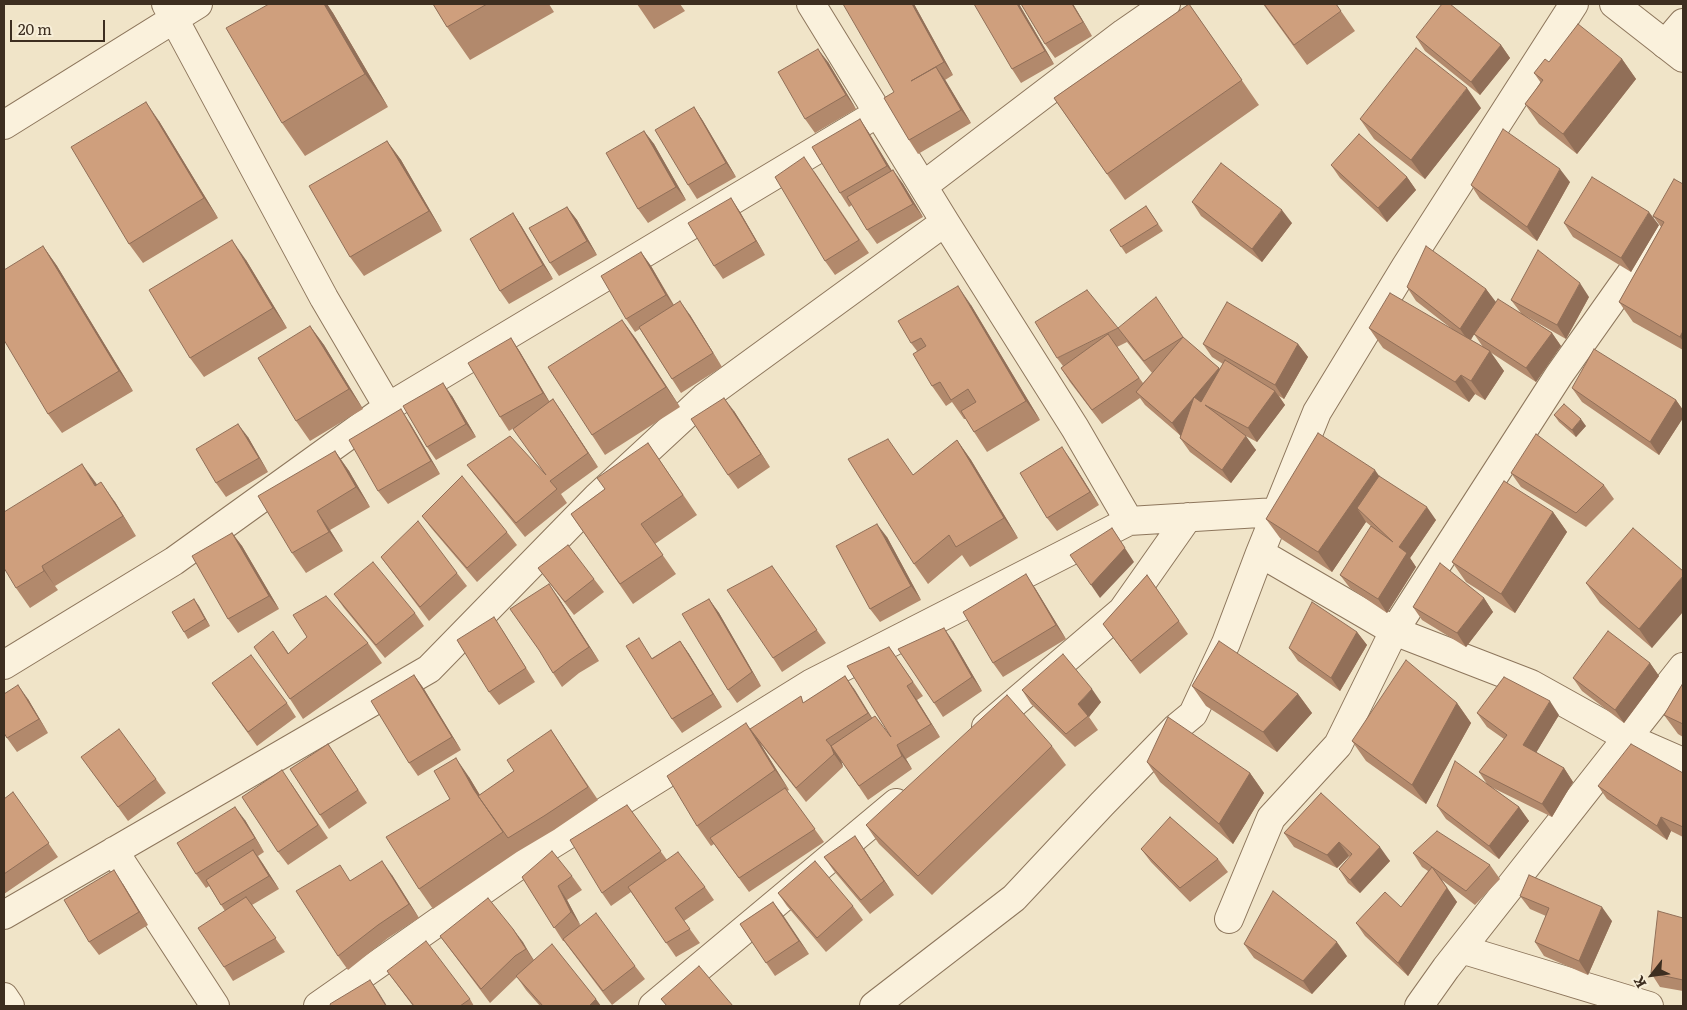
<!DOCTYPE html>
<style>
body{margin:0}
#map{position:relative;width:1687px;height:1010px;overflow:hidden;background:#f0e4c8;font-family:Literata,serif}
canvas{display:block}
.frame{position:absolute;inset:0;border:5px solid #3d2e20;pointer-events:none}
.north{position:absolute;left:1627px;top:950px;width:50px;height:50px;-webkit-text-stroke:4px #f7eed8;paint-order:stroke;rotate:240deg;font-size:14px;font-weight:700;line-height:20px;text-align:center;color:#3d2e20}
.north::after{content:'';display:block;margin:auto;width:18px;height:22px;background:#3d2e20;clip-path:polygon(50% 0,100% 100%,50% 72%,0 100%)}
.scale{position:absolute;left:10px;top:20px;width:95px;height:22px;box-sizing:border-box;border:2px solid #3d2e20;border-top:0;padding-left:6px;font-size:15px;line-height:18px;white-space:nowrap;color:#3d2e20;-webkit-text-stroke:4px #f7eed8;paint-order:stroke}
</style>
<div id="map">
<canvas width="1687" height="1010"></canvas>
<div class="frame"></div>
<div class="north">K</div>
<div class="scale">20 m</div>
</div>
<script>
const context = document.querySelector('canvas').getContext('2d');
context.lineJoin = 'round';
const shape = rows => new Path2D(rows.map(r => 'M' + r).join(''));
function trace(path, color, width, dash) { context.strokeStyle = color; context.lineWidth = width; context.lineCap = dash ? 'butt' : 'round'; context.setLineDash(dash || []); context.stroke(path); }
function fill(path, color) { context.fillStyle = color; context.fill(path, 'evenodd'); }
const minor = shape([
 [166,4,324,298,388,407],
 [811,4,945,222,1075,428,1129,521,1276,512],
 [1574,4,1406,266,1317,412,1260,553,1394,631,1531,684,1628,738,1683,762],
 [1665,44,1683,23],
 [4,125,198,4],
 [923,186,1124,33,1166,4],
 [4,665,174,561,388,407,878,113],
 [986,727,1122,611,1188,517],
 [114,851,215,1006],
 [4,915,429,669,597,497,705,397,945,222],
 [1229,919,1271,818,1338,745,1394,631,1559,375,1683,200],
 [1461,949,1649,1006],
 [4,997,10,1006],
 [318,1006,525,861,812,683,1129,521],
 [653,1006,896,803],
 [874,1006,1014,898,1102,804,1176,728,1193,714,1226,643,1260,553],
 [1419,1006,1446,968,1683,667]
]);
const tertiary = shape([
 [1614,4,1683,58]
]);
const wall = shape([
 [269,4,327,4,333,13,388,107,305,156,282,123],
 [433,4,549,4,554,12,470,60,447,27],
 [637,4,680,4,685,11,654,29],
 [914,4,953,75,945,80,971,123,918,154,909,140,894,92],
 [1019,4,1054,64,1021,83,1012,69],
 [1073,4,1092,36,1055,58,1045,44],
 [1189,4,1259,105,1125,200,1054,98],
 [1263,4,1336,4,1355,31,1307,65],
 [1416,37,1501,45,1510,58,1480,95,1425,51],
 [1622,59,1636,79,1577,154,1539,124,1525,104,1541,83,1534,73,1549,62],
 [828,62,856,109,815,133,805,119],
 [694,107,703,121,736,177,697,199,688,185],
 [1481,108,1425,179,1374,139,1360,119],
 [860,119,869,133,892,171,893,170,903,184,923,217,877,244,867,230,852,205,849,207,840,193],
 [159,121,218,218,143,263,129,244],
 [644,131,654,144,686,200,648,223,638,209],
 [387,141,401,160,442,231,364,276,350,257],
 [1331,165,1407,177,1416,190,1387,222,1340,178],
 [814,171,869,253,835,275,825,261],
 [1570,182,1537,241,1480,199,1471,185],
 [1683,184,1683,350,1633,322,1619,302,1661,227,1653,216],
 [731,198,740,212,765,255,723,279,714,266],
 [1192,202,1292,223,1262,262,1201,216],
 [1146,206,1163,231,1126,254,1110,230],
 [567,207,577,220,597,255,559,276,550,263],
 [513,213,522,227,553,279,509,304,500,291],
 [1564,223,1659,225,1631,272,1573,237],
 [43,246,57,266,133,391,62,433,48,414],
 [641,252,651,266,674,305,690,315,722,367,681,393,672,379,640,329,635,332,626,319],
 [246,260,287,328,204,377,190,358],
 [1407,287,1486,289,1495,302,1521,313,1511,300,1589,297,1566,339,1524,315,1552,333,1561,346,1536,382,1490,352,1504,371,1485,400,1475,394,1469,402,1383,348,1369,328,1452,329,1416,301],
 [1474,334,1483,347,1471,340],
 [971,305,1040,420,987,452,974,432,966,419,964,419,952,402,946,406,932,386,917,351,911,343],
 [622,320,636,339,680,407,605,455,592,435],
 [310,326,324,345,363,409,310,441,296,421],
 [1118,328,1184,338,1220,369,1223,364,1212,357,1203,344,1298,344,1308,357,1284,399,1279,396,1285,405,1257,442,1244,435,1256,450,1231,483,1190,452,1180,438,1181,436,1145,405,1140,398,1102,424,1070,382,1061,368,1063,366,1057,358],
 [1127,342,1152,373,1143,383,1117,347],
 [511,338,520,352,549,401,553,399,598,467,561,494,567,503,525,537,477,478,467,465,545,474,514,428,509,431,500,417],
 [1572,388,1676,400,1683,410,1683,418,1659,455,1582,402],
 [452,396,476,437,436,460,427,447],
 [734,411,770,467,738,489,728,475],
 [1554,415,1586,426,1576,437,1559,422],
 [410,423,440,474,388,504,378,491],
 [248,437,268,472,226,497,216,483],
 [957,440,971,460,1018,538,970,567,962,555,928,584,914,564,913,475],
 [648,443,697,515,655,544,676,574,633,604,571,514,605,489],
 [335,451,349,471,370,507,330,530,343,551,306,573,292,553],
 [1071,460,1099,505,1057,531,1047,518],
 [1511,473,1604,485,1614,499,1586,527,1521,487],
 [1379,476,1436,520,1410,558,1416,567,1387,613,1350,588,1340,575,1372,527,1366,522,1332,572,1280,538,1266,519],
 [96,485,115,502,136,536,55,586,58,590,30,608,16,588],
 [1553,512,1567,532,1515,613,1466,582,1452,562],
 [422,516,507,532,517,545,477,582,432,529],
 [232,533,242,546,279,609,238,633,228,619],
 [887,537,921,600,880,622,870,609],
 [381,557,457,573,467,586,429,621],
 [772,566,826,643,782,672,773,658],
 [538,568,594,579,604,592,574,615],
 [1683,571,1652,648,1600,603,1586,583],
 [1147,575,1188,634,1140,674,1103,624],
 [1035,588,1066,639,1003,677,993,663],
 [334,594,415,613,424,626,385,658,344,608],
 [558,597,599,661,579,673,562,687,553,673],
 [1484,598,1493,612,1466,647,1422,620,1413,607],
 [194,599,210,626,188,639,184,632],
 [709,599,719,613,761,686,737,703,728,690],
 [503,631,535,682,499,705,489,692],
 [1357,632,1367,645,1340,691,1298,661,1289,648],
 [680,641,689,654,722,707,682,733,672,719,652,658],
 [953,641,982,691,943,717,934,703],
 [368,643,382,663,303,719,290,699,289,654],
 [889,647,923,696,917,700,940,737,906,759,912,769,868,800,841,760,843,767,806,802,760,743,789,790,787,791,824,842,749,892,714,844,711,846,697,826,750,729,805,702,845,676,872,718,891,737],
 [1650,663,1659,676,1624,723,1582,691,1573,678],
 [414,675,424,689,461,750,418,776,409,763],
 [212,683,287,703,296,717,257,746],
 [1683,683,1683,737,1678,734,1664,715],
 [1192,686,1298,694,1312,713,1277,752,1206,706],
 [1022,690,1101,702,1089,717,1098,730,1075,747,1031,704],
 [28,699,48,733,17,752,7,738],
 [1457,703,1471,723,1426,804,1366,761,1352,741],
 [1477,713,1559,715,1536,752,1564,768,1573,782,1552,817,1491,787,1519,807,1529,821,1499,859,1446,819,1437,806,1487,784,1479,772,1504,739,1487,727],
 [551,730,598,800,554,830,517,852,433,909,419,889,469,777,480,795,514,771],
 [328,744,367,803,329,829,320,815],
 [1052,746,1066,765,932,895,879,844,866,825],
 [1147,762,1250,773,1264,793,1233,844,1160,782],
 [91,770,156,779,166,793,128,821],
 [1683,773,1683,837,1671,831,1667,840,1607,799,1598,786],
 [291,783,328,838,288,865,278,852],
 [13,792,58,857,4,894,4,799],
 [1321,793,1390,861,1360,893,1348,883,1339,869,1350,857,1349,856,1337,868,1294,847,1284,833],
 [627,805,667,860,705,887,714,900,684,921,700,943,676,957,631,892,611,906,602,893],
 [245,820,264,852,258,856,279,889,252,905,285,952,233,981,224,967,225,911,209,886,206,888,196,874],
 [864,849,894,895,870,914,834,871,824,857],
 [1141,849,1218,859,1228,872,1190,902,1151,862],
 [1413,853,1490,865,1500,879,1475,905,1442,880,1457,902,1408,976,1365,936,1356,923,1401,907,1428,871,1422,867],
 [392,875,419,918,388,938,348,970,338,956,351,880],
 [572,876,582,890,567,900,580,925,635,966,645,979,612,1005,564,941,563,941,522,877],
 [123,884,148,925,99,955,89,942],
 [778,893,853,906,863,920,826,952,787,906],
 [1520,896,1612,921,1588,975,1544,956,1535,942,1546,916,1530,909],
 [773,902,809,954,775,976,740,924],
 [1683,918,1683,991,1660,987,1651,973],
 [513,929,534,960,601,1006,540,1006,526,990,517,977,490,1003,440,936],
 [1244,944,1347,956,1312,994,1254,958],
 [387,971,470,999,474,1006,413,1006]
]);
const shadedWall = shape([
 [324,4,327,4,333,13,388,107,365,74],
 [912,4,914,4,953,75,944,62],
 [1017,4,1019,4,1054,64,1045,51],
 [1072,4,1073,4,1092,36,1083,22],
 [1501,45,1510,58,1480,95,1471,82],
 [818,49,828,62,856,109,846,95],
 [1622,59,1636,79,1577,154,1563,134],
 [936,67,946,81,971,123,961,110],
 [1467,88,1481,108,1425,179,1411,160],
 [146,102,159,121,218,218,204,198],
 [694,107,703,121,736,177,726,163],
 [860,119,869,133,897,179,887,166],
 [644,131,654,144,686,200,676,187],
 [387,141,401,160,442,231,429,211],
 [1560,169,1570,182,1537,241,1527,227],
 [893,170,903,184,923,217,913,204],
 [1407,177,1416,190,1387,222,1378,208],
 [731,198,740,212,765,255,756,241],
 [567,207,577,220,597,255,587,241],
 [1282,210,1292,223,1262,262,1252,249],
 [1649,212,1659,225,1631,272,1621,258],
 [513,213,522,227,553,279,543,265],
 [232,240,246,260,287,328,273,308],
 [43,246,57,266,133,391,119,371],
 [641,252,651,266,675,308,666,295],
 [1580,283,1589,297,1566,339,1557,325],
 [958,286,971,305,1040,420,1026,401],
 [1486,289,1496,302,1469,342,1460,329],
 [680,301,690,315,722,367,713,353],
 [622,320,636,339,680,407,666,387],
 [310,326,324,345,363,409,349,389],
 [1683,331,1683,341,1680,337],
 [1552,333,1561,346,1536,382,1526,368],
 [511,338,520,352,552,406,543,393],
 [1298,344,1308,357,1284,399,1275,385],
 [1490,351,1504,371,1485,400,1471,381],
 [1219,368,1229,382,1181,437,1172,423],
 [1461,375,1475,394,1469,402,1455,382],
 [443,383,452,396,476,437,466,424],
 [1275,391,1285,405,1257,442,1248,428],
 [724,398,734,411,770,467,761,454],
 [553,399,562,412,598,467,588,453],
 [1676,400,1683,410,1683,418,1659,455,1650,442],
 [401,409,410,423,440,474,431,461],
 [1581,419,1586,426,1576,437,1572,430],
 [238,424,248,437,268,472,259,458],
 [1246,436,1256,450,1231,483,1222,470],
 [957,440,971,460,1018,538,1004,518],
 [1062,447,1071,460,1099,505,1090,492],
 [335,451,349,471,370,507,356,487],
 [82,464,96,483,109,505,95,486],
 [1375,470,1389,490,1357,508,1366,522,1332,572,1318,552],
 [101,482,115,502,136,536,123,516],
 [1427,507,1436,520,1410,558,1416,567,1387,613,1378,599,1399,547],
 [317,511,330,530,343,551,329,532],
 [1553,512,1567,532,1515,613,1501,594],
 [877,524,887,537,921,600,911,586],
 [1112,528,1134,562,1100,598,1091,585],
 [232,533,242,546,279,609,269,596],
 [42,566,55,586,58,590,44,571],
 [1026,574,1035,588,1066,639,1056,625],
 [1683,576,1683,612,1652,648,1639,629],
 [549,584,558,597,599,661,589,647],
 [1484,598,1493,612,1466,647,1457,633],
 [194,599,199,606,210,626,205,619],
 [709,599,719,613,761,686,752,672],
 [944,628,953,641,982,691,972,677],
 [273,631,287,651,302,674,288,654],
 [1357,632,1367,645,1340,691,1331,678],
 [680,641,689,654,722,707,713,694],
 [1650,663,1659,676,1624,723,1615,710],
 [414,675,424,689,461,750,452,737],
 [845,676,855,690,877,726,868,713],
 [18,685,28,699,48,733,39,719],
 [907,686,917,700,940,737,931,724],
 [1092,689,1101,702,1089,717,1078,704],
 [1298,694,1312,713,1277,752,1263,732],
 [1550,701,1559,715,1533,758,1523,745],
 [1457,703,1471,723,1426,804,1412,785],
 [746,723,760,743,789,790,775,770],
 [897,745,906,759,912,769,902,756],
 [831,746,841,760,843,767,834,754],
 [456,758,469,777,488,809,474,790],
 [1564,768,1573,782,1552,817,1542,804],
 [1250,773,1264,793,1233,844,1219,824],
 [235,807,245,820,264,852,255,838],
 [1519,807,1529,821,1499,859,1489,846],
 [1661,817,1671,831,1667,840,1657,826],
 [855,836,864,849,894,895,884,881],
 [1339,842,1349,856,1337,868,1327,855],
 [1380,847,1390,861,1360,893,1350,880],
 [253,850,263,864,279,889,269,876],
 [382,861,392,875,419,918,409,904],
 [114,870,123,884,148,925,139,912],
 [558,886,567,900,581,926,571,912],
 [1447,888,1457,902,1408,976,1398,963],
 [773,902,783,915,809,954,799,941],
 [1602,907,1612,921,1588,975,1579,961],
 [513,929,523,942,535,963,526,949],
 [1337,942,1347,956,1312,994,1303,981],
 [370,980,379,993,387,1006,386,1006],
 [596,999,601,1006,589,1006]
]);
const building = shape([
 [269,4,324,4,365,74,282,123,226,28,269,4],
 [433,4,487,4,447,27,433,4],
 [843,4,912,4,944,62,911,81,936,67,961,110,909,140,884,98,894,92,843,4],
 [974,4,1017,4,1045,51,1012,69,974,4],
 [1021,4,1072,4,1083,22,1045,44,1021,4],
 [1189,4,1242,80,1107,174,1054,98,1189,4],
 [1264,4,1336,4,1341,11,1294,45,1264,4],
 [1442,4,1450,4,1501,45,1471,82,1416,37,1442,4],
 [1578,24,1622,59,1563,134,1525,104,1543,80,1534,73,1545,59,1549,62,1578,24],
 [1416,48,1467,88,1411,160,1360,119,1416,48],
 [818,49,846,95,805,119,778,72,818,49],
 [146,102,204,198,129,244,71,147,146,102],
 [694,107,726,163,688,185,655,130,694,107],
 [860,119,887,166,840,193,812,147,860,119],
 [1503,129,1560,169,1527,227,1471,185,1503,129],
 [644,131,676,187,638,209,606,153,644,131],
 [1359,134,1407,177,1378,208,1331,165,1359,134],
 [387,141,429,211,350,257,309,186,387,141],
 [804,157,859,240,825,261,775,177,804,157],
 [1221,163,1282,210,1252,249,1192,202,1221,163],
 [893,170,913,204,867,230,847,197,893,170],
 [1592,177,1649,212,1621,258,1564,223,1592,177],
 [1674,179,1683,184,1683,331,1680,337,1619,302,1664,222,1653,216,1674,179],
 [731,198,756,241,714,266,688,223,731,198],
 [1146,206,1158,224,1121,247,1110,230,1146,206],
 [567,207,587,241,550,263,529,228,567,207],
 [513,213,543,265,500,291,470,239,513,213],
 [232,240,273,308,190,358,149,290,232,240],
 [43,246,119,371,48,414,4,340,4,270,43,246],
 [1426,246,1486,289,1460,329,1407,287,1426,246],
 [1538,250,1580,283,1557,325,1511,300,1538,250],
 [641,252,666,295,626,319,601,276,641,252],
 [958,286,1026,401,974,432,961,411,976,402,968,389,951,400,940,382,932,386,913,354,926,346,921,338,911,343,898,321,958,286],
 [1087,290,1118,328,1057,358,1035,322,1087,290],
 [1390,293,1490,351,1471,381,1461,375,1455,382,1369,328,1390,293],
 [1156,297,1183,337,1219,368,1172,423,1136,392,1183,337,1144,361,1118,328,1156,297],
 [1498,299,1552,333,1526,368,1474,334,1498,299],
 [680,301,713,353,672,379,639,327,680,301],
 [1227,302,1298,344,1275,385,1203,344,1227,302],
 [622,320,666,387,592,435,548,367,622,320],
 [310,326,349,389,296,421,258,358,310,326],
 [1108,334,1139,378,1092,410,1061,368,1108,334],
 [511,338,543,393,500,417,468,363,511,338],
 [1594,349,1676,400,1650,442,1572,388,1594,349],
 [1225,360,1275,391,1248,428,1205,405,1246,436,1222,470,1180,438,1194,397,1201,402,1225,360],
 [443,383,466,424,427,447,403,406,443,383],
 [724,398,761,454,728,475,691,419,724,398],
 [553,399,588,453,550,481,557,489,516,523,467,465,510,436,546,475,513,429,553,399],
 [1564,404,1581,419,1572,430,1554,415,1564,404],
 [401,409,431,461,378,491,349,440,401,409],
 [238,424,259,458,216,483,196,449,238,424],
 [1318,433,1375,470,1318,552,1266,519,1318,433],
 [1536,434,1604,485,1576,513,1511,473,1536,434],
 [888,439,913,475,957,440,1004,518,956,547,949,535,914,564,848,459,888,439],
 [648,443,683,495,641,524,663,555,620,584,571,514,605,489,597,478,648,443],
 [1062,447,1090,492,1047,518,1020,473,1062,447],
 [335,451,356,487,317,511,329,532,292,553,258,496,335,451],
 [82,464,95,486,101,482,123,516,42,566,44,571,16,588,4,568,4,512,82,464],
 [462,476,507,532,467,568,422,516,462,476],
 [1379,476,1427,507,1399,547,1407,553,1378,599,1340,575,1371,526,1393,542,1357,508,1379,476],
 [1504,481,1553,512,1501,594,1452,562,1504,481],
 [418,521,457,573,420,607,381,557,418,521],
 [877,524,911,586,870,609,836,546,877,524],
 [1112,528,1125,548,1091,585,1070,555,1112,528],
 [1633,528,1683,571,1683,576,1639,629,1586,583,1633,528],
 [232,533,269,596,228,619,192,556,232,533],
 [568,545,594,579,565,602,538,568,568,545],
 [373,562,415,613,376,645,334,594,373,562],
 [1440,563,1484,598,1457,633,1413,607,1440,563],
 [772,566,817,630,773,658,727,590,772,566],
 [1026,574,1056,625,993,663,963,612,1026,574],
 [1147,575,1179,621,1131,661,1103,624,1147,575],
 [549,584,589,647,570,660,553,673,539,650,510,609,549,584],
 [326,596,368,643,290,699,254,647,273,631,288,654,307,637,293,615,326,596],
 [194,599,205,619,184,632,172,612,194,599],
 [709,599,752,672,728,690,682,614,709,599],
 [1312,602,1357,632,1331,678,1289,648,1312,602],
 [494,617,526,668,489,692,457,640,494,617],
 [944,628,972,677,934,703,898,649,944,628],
 [1608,631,1650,663,1615,710,1573,678,1608,631],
 [639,638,652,659,680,641,713,694,672,719,626,646,639,638],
 [1219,641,1298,694,1263,732,1192,686,1219,641],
 [889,647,913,682,907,686,931,724,897,745,902,756,859,786,831,746,875,716,891,737,847,666,889,647],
 [1063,654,1092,689,1078,704,1088,716,1066,734,1022,690,1063,654],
 [251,655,287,703,248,732,212,683,251,655],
 [1406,660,1457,703,1412,785,1352,741,1406,660],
 [414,675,452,737,409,763,371,701,414,675],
 [845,676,868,713,826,740,831,746,834,754,796,788,750,729,801,696,803,703,845,676],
 [1504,677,1550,701,1523,745,1564,768,1542,804,1479,772,1507,735,1477,713,1504,677],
 [1683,683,1683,724,1664,715,1683,683],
 [18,685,39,719,7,738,4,733,4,694,18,685],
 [1007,695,1052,746,918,876,866,825,1007,695],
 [1168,717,1250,773,1219,824,1147,762,1168,717],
 [746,723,775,770,697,826,667,776,746,723],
 [119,729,156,779,118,807,81,757,119,729],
 [551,730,588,787,544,816,508,838,478,796,514,771,507,760,551,730],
 [328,744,358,790,320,815,290,769,328,744],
 [1631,744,1683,773,1683,827,1661,817,1657,826,1598,786,1631,744],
 [456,758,474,790,503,832,419,889,386,837,450,799,434,771,456,758],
 [1455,761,1519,807,1489,846,1437,806,1455,761],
 [282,770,318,825,278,852,242,797,282,770],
 [785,788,815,829,739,878,710,838,785,788],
 [13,792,49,843,4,874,4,799,13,792],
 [1321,793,1380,847,1350,880,1339,869,1352,854,1339,842,1327,855,1284,833,1321,793],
 [627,805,661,851,602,893,570,840,627,805],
 [235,807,255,838,196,874,177,843,235,807],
 [1170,817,1218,859,1180,888,1141,849,1170,817],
 [1437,831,1490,865,1466,891,1432,867,1447,888,1398,963,1356,923,1385,892,1401,907,1432,867,1413,853,1437,831],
 [855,836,884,881,861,900,824,857,855,836],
 [253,850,269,876,221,905,206,880,253,850],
 [552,851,572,876,558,886,571,912,554,928,522,877,552,851],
 [678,852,705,887,675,908,690,929,666,943,628,887,678,852],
 [382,861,409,904,378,925,338,956,296,891,340,865,350,881,382,861],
 [815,861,853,906,817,938,778,893,815,861],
 [114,870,139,912,89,942,64,900,114,870],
 [1529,875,1602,907,1579,961,1535,942,1549,908,1520,896,1529,875],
 [1273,891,1337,942,1303,981,1244,944,1273,891],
 [246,897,276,938,224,967,198,928,246,897],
 [488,898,513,929,526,949,515,956,481,989,440,936,488,898],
 [773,902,799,941,766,963,740,924,773,902],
 [1658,911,1683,918,1683,980,1651,973,1658,911],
 [596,913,635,966,603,991,563,939,596,913],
 [426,941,470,999,460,1006,414,1006,387,971,426,941],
 [552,944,596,999,589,1006,543,1006,516,976,552,944],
 [699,966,733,1006,667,1006,661,999,699,966],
 [370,980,386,1006,331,1006,330,1004,370,980]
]);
trace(minor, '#8d765c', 30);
trace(tertiary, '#8d765c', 30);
trace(minor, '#faf1dc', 28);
trace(tertiary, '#faf1dc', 28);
fill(wall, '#b2896c');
fill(shadedWall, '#916f58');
fill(building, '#cf9f7d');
trace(building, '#916f58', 1);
</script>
